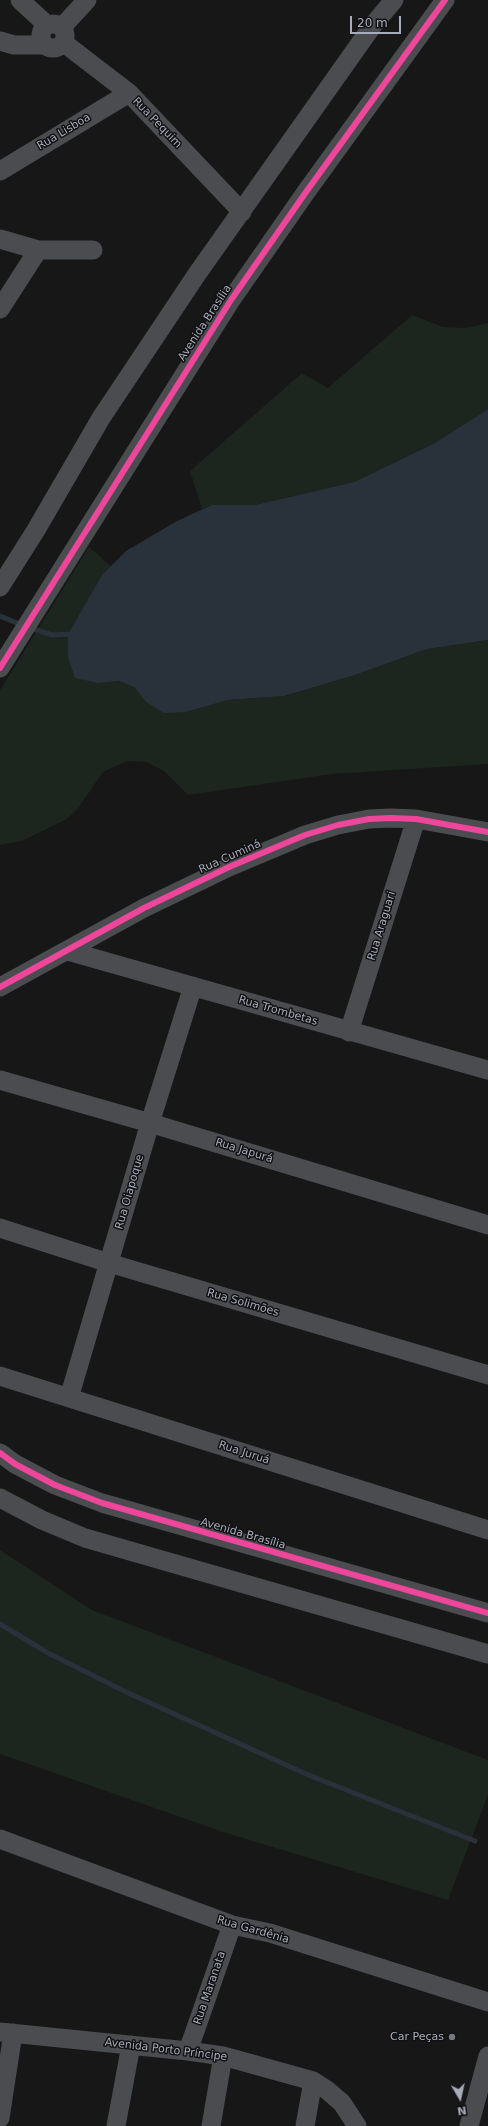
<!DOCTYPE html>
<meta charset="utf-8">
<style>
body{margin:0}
#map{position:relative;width:488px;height:2126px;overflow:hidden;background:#171717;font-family:"DejaVu Sans",sans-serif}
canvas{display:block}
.north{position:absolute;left:440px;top:2078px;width:40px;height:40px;-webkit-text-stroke:3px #111113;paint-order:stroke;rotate:171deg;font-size:11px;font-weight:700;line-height:16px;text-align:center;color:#a7acba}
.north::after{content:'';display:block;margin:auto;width:14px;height:18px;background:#a7acba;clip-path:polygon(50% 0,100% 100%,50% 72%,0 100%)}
.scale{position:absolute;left:350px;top:16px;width:51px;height:18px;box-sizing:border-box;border:2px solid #a7acba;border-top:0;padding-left:5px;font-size:12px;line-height:14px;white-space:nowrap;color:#a7acba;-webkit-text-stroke:3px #111113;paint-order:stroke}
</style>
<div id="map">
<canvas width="488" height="2126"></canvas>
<div class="north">N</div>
<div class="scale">20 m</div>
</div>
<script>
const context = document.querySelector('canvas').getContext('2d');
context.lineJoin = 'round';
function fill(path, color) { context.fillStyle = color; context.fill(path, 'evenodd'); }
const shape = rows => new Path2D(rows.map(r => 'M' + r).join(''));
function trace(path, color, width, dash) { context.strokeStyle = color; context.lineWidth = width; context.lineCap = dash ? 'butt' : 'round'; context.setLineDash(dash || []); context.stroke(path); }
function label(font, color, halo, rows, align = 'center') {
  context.font = font + ' "DejaVu Sans",sans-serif'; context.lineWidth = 3; context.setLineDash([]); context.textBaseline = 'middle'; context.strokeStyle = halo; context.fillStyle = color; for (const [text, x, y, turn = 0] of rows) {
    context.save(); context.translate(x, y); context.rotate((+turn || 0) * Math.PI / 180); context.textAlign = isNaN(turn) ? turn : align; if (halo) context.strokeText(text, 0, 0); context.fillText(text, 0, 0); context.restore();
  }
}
const green = shape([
 [412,315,443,327,466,328,488,323,488,409,435,443,354,482,255,505,212,505,202,509,190,471,302,373,328,388],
 [89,547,111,566,102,575,68,634,98,683,119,681,134,687,146,702,186,712,228,700,284,696,355,675,427,649,488,640,488,764,332,774,188,795,164,771,146,762,127,761,103,772,79,807,67,819,22,841,0,845,0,690],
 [0,1550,92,1610,488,1760,488,1795,448,1900,223,1832,0,1754]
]);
const water = shape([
 [488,409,488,640,427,649,355,675,284,696,228,700,186,712,164,713,146,702,134,687,119,681,98,683,75,678,68,657,68,634,102,575,126,551,177,521,212,505,255,505,354,482,435,443]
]);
const stream = shape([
 [0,616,22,625],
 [30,628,52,635,74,634],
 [0,1624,48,1653,124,1691,306,1774,475,1841]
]);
const minor = shape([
 [20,0,47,25],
 '41 36a12 12 0 1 1 24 0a12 12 0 1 1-24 0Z',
 [62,27,87,0],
 [0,41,14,45,44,45],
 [64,43,129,93,242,212],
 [0,171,129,93],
 [0,239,38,250,93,250],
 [0,309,38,250],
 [0,587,36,530,101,418,197,274,373,25,394,0],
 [0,668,231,300,306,192,445,0],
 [68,951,488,1070],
 [0,987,144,908,229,867,305,835,338,825,369,819,391,818,416,819,488,832],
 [349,1032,416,819],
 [0,1080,150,1123,488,1225],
 [0,1228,109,1263,488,1375],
 [0,1376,488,1530],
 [69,1398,150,1123,193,986],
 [0,1453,15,1464,55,1485,102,1503,488,1613],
 [0,1498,42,1520,85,1538,488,1654],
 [0,1839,232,1925,270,1933,488,2002],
 [0,2032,188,2051,223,2056,313,2081,327,2090,342,2103,357,2126],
 [188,2051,232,1925],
 [0,2118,13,2033],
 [116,2126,131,2045],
 [211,2126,223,2056],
 [305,2126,313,2081],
 [469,2126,488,2056]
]);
const cycleway = shape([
 [0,668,231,300,306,192,445,0],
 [0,987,144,908,229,867,305,835,338,825,369,819,391,818,416,819,488,832],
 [0,1453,15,1464,55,1485,102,1503,488,1613]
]);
const markers = [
 [452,2037,4,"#757881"]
];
const streetNames = [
 ["Rua Pequim",157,123,46],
 ["Rua Lisboa",64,132,-31],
 ["Avenida Brasília",205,323,-57],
 ["Rua Cuminá",230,857,-24],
 ["Rua Araguari",382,926,-73],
 ["Rua Trombetas",278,1011,16],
 ["Rua Japurá",244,1151,17],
 ["Rua Oiapoque",130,1192,-74],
 ["Rua Solimões",243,1303,16],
 ["Rua Juruá",244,1453,18],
 ["Avenida Brasília",243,1534,16],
 ["Rua Gardênia",253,1930,16],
 ["Rua Maranata",210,1988,-71],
 ["Avenida Porto Príncipe",166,2050,7]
];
const poiNames = [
 ["Car Peças",444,2037]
];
fill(green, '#1c251e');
fill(water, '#29323a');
trace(stream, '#29323a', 5);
trace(minor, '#4b4c50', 19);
trace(cycleway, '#ed469a', 6);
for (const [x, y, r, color] of markers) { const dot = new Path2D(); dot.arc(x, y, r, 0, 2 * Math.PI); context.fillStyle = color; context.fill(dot); trace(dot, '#111113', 1.5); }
label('11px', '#a7acba', '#111113', streetNames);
label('11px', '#a7acba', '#111113', poiNames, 'right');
</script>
